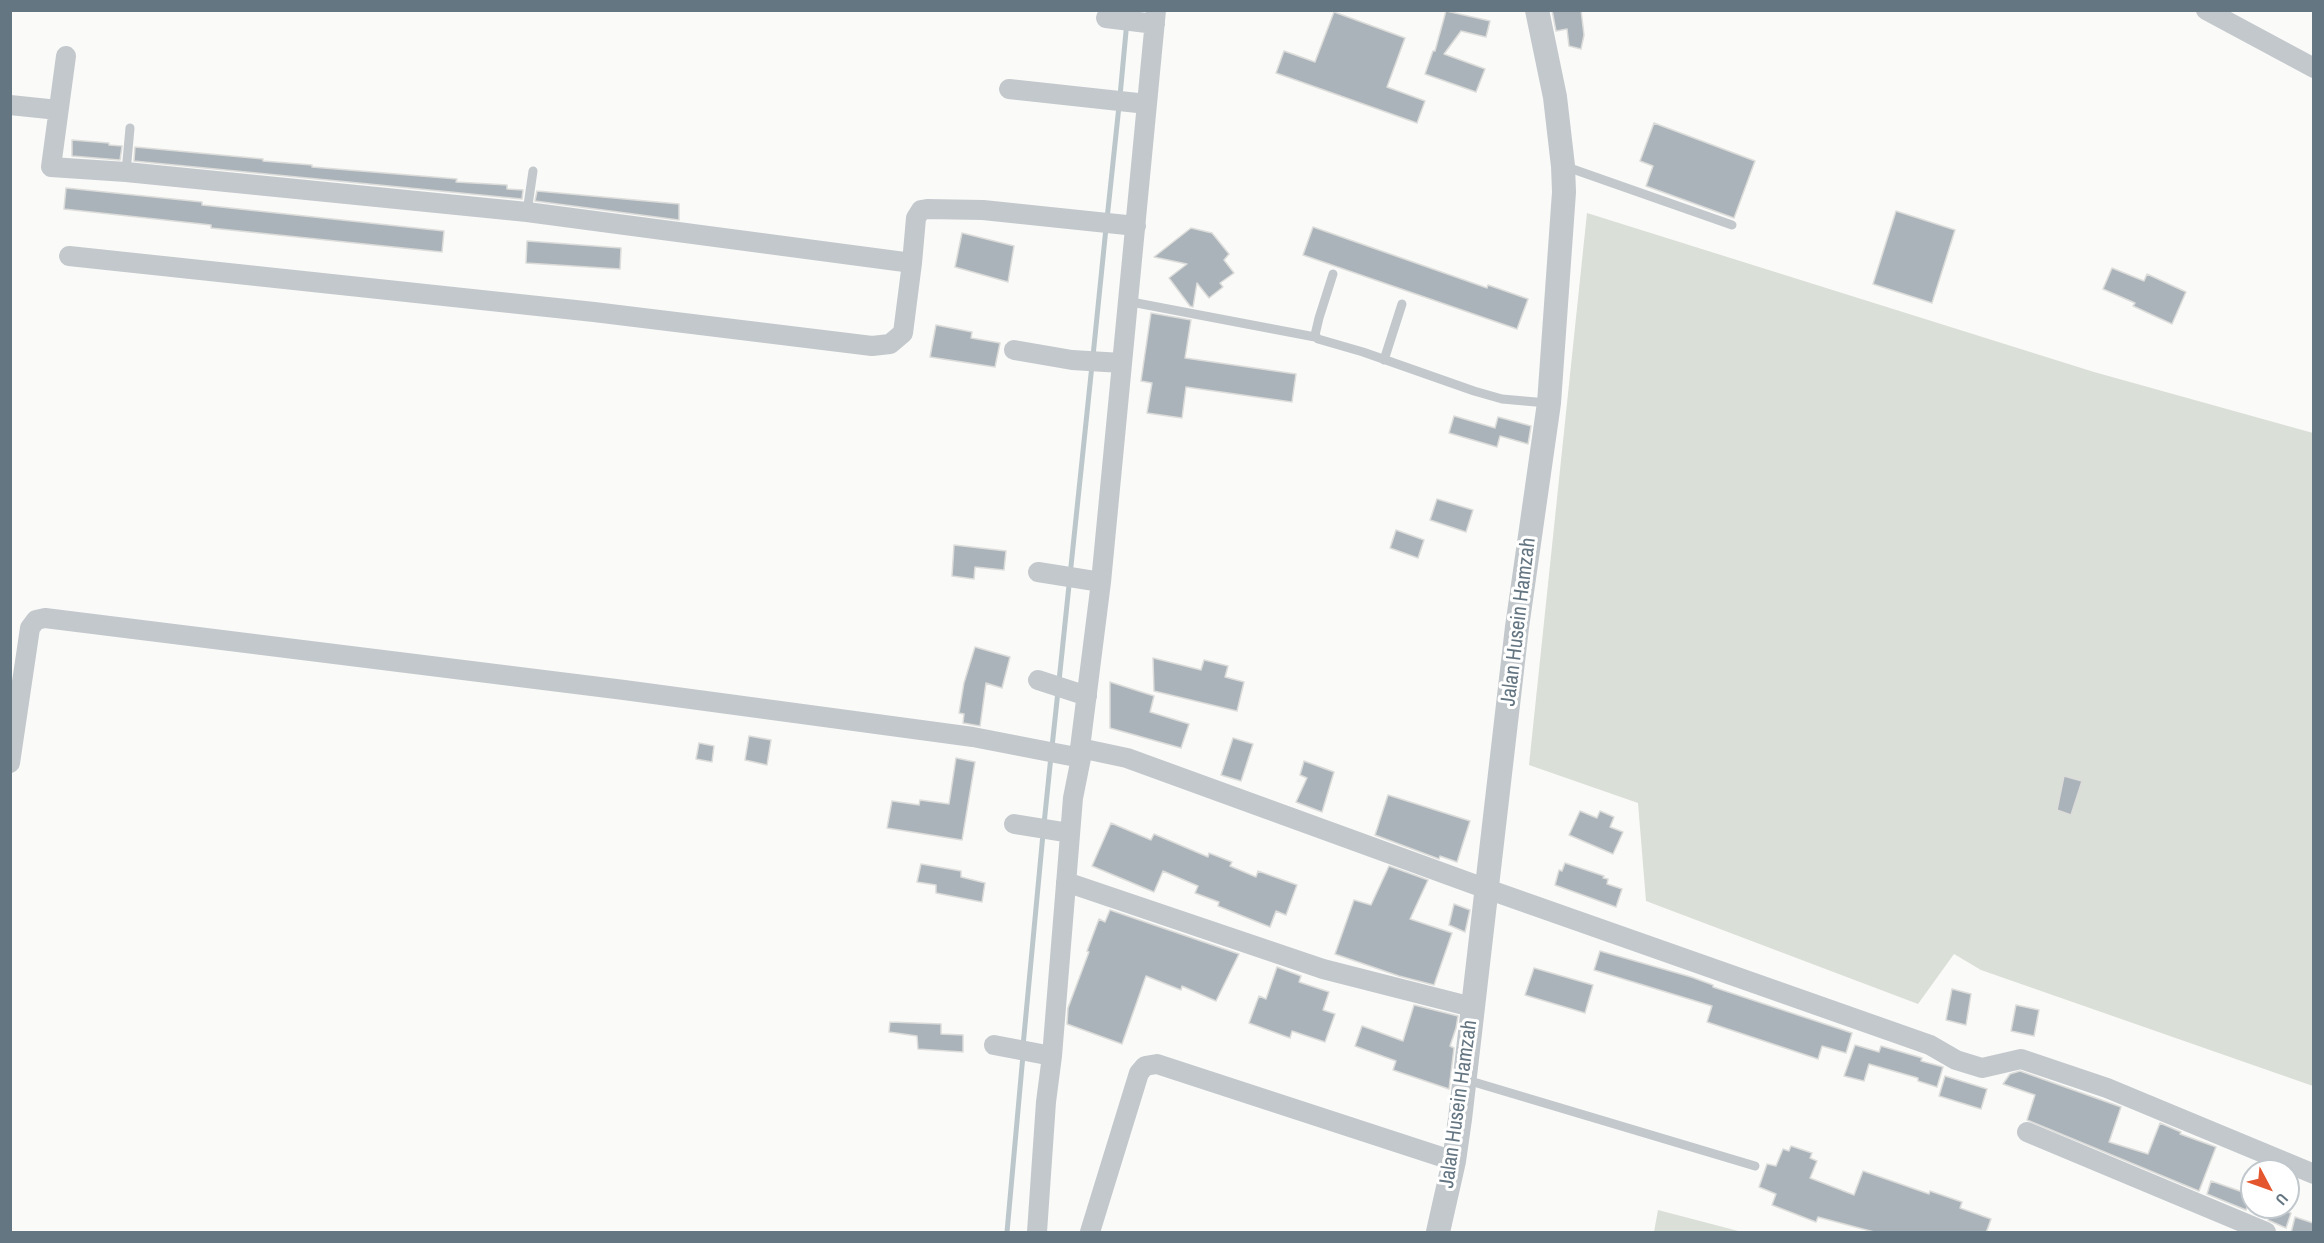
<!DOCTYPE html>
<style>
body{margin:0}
#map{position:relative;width:2324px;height:1243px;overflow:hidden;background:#fafaf8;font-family:"Archivo Narrow",sans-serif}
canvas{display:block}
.frame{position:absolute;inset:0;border:12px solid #657683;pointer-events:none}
.north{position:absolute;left:2240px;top:1159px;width:60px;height:60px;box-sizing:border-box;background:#fff;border:2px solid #c1c8cd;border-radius:50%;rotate:131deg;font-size:16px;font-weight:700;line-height:24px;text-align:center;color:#657683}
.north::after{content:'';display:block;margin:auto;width:21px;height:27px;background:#e4572e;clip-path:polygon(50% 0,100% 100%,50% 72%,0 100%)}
</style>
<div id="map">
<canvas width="2324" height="1243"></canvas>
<div class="frame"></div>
<div class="north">U</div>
</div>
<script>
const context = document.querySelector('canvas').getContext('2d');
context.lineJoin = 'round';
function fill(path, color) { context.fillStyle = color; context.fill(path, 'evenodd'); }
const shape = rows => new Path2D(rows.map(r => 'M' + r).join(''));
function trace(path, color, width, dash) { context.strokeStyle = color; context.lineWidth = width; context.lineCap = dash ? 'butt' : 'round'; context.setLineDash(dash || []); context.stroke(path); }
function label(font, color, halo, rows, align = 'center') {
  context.font = font + ' "Archivo Narrow",sans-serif'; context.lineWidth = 6; context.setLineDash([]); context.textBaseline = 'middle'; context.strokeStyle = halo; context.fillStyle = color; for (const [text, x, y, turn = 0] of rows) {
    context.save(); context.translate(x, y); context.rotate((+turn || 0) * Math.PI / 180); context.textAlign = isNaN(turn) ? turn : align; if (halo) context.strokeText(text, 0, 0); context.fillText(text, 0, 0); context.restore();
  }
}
const green = shape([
 [1587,213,2094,372,2313,433,2313,1086,1981,970,1954,954,1918,1004,1646,901,1638,803,1529,765],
 [1658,1210,1742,1232,1654,1232]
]);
const stream = shape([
 [1120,96,1128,10],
 [1107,219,1119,106],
 [1093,356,1106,228],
 [1059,681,1092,365],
 [1052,747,1058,691],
 [1044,824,1051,756],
 [1023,1046,1043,834],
 [1007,1232,1023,1055]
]);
const building = shape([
 [1552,10,1581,10,1584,35,1581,49,1569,46,1567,29,1556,31,1552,10],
 [1446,11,1490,21,1486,37,1461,31,1444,54,1485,69,1476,92,1425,74,1433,51,1435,51,1446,11],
 [1334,12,1405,38,1387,87,1425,101,1417,123,1276,73,1284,51,1315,62,1334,12],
 [1654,123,1755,161,1734,218,1646,186,1653,166,1640,161,1654,123],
 [72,140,109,143,109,145,122,146,120,160,72,156,72,140],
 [135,147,263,159,263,161,312,165,312,167,457,179,456,182,507,185,507,189,523,190,522,199,134,161,135,147],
 [66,188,202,202,202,205,444,231,442,252,211,228,211,225,64,209,66,188],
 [537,191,679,204,679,220,535,201,537,191],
 [1896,211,1955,230,1932,303,1873,284,1896,211],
 [1313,227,1487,288,1488,285,1528,299,1517,329,1303,255,1313,227],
 [1191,228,1212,233,1229,254,1224,260,1234,273,1220,283,1223,287,1209,298,1197,283,1193,307,1190,306,1169,278,1187,264,1154,257,1191,228],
 [962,233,1014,246,1008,282,955,267,962,233],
 [527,241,621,248,620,269,526,263,527,241],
 [2112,268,2144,281,2147,274,2186,292,2172,324,2133,306,2135,303,2103,289,2112,268],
 [1151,313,1191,320,1185,358,1296,374,1292,402,1186,387,1182,418,1147,413,1152,383,1141,381,1151,313],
 [936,325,972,332,971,338,1000,343,995,367,930,357,936,325],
 [1454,416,1495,428,1498,417,1531,426,1528,444,1500,436,1497,447,1449,433,1454,416],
 [1437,499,1473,510,1466,532,1430,520,1437,499],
 [1396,530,1424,540,1418,558,1390,548,1396,530],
 [954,545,1006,551,1004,570,975,567,974,579,952,576,954,545],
 [975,647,1010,657,1002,688,986,683,980,726,963,723,964,714,959,713,964,683,975,647],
 [1153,658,1201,670,1204,660,1228,666,1225,677,1244,682,1237,711,1154,691,1153,658],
 [1110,682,1154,696,1150,712,1189,724,1181,748,1110,728,1110,682],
 [749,736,771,740,767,765,745,760,749,736],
 [1233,738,1253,744,1241,781,1221,775,1233,738],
 [699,743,714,746,712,762,696,759,699,743],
 [956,758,975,762,962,840,887,828,892,801,919,805,920,800,949,804,956,758],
 [1304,761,1334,772,1322,812,1296,802,1307,778,1300,775,1304,761],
 [2064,776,2082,781,2071,815,2057,810,2064,776],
 [1388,795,1470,821,1457,862,1440,856,1439,859,1375,835,1388,795],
 [1580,811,1597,818,1600,811,1614,817,1610,827,1623,832,1613,854,1569,835,1580,811],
 [1111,823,1151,840,1154,834,1208,857,1209,853,1232,862,1230,866,1256,877,1258,871,1297,885,1286,915,1276,911,1270,927,1218,906,1219,902,1195,893,1198,886,1163,871,1154,892,1092,866,1111,823],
 [1565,863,1604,876,1603,878,1608,879,1607,884,1622,889,1616,907,1555,885,1559,870,1562,871,1565,863],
 [921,864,961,871,961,877,985,883,982,902,936,893,936,885,917,882,921,864],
 [1389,866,1428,880,1410,919,1452,933,1434,985,1399,976,1335,954,1354,900,1371,905,1389,866],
 [1454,904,1470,910,1465,932,1449,925,1454,904],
 [1110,910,1239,954,1216,1001,1182,986,1181,990,1146,976,1122,1044,1067,1024,1068,1008,1089,952,1087,951,1099,919,1105,922,1110,910],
 [1600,951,1691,977,1713,985,1713,987,1852,1033,1846,1053,1822,1046,1818,1059,1707,1022,1712,1006,1594,970,1600,951],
 [1277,967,1301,976,1299,982,1329,992,1323,1010,1335,1014,1325,1042,1292,1031,1290,1038,1249,1023,1259,996,1266,999,1277,967],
 [1534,968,1593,985,1585,1013,1525,995,1534,968],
 [1952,989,1971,994,1966,1025,1946,1020,1952,989],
 [1414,1005,1458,1016,1456,1028,1450,1046,1454,1048,1449,1089,1393,1070,1396,1061,1355,1046,1362,1026,1403,1041,1414,1005],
 [2016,1005,2039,1010,2034,1036,2011,1031,2016,1005],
 [890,1022,941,1024,941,1034,963,1035,963,1052,918,1049,917,1036,889,1032,890,1022],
 [1855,1045,1879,1052,1881,1046,1922,1058,1921,1061,1943,1067,1937,1087,1918,1081,1918,1078,1869,1064,1864,1081,1844,1076,1855,1045],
 [2020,1071,2121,1107,2109,1142,2148,1154,2160,1123,2181,1132,2180,1134,2216,1147,2199,1191,2027,1120,2035,1095,2003,1084,2010,1074,2020,1071],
 [1945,1076,1987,1089,1981,1109,1939,1096,1945,1076],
 [1791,1146,1812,1153,1810,1158,1817,1161,1810,1178,1854,1195,1863,1171,1929,1194,1930,1191,1962,1202,1960,1208,1991,1219,1986,1233,1878,1233,1818,1217,1816,1222,1772,1205,1776,1194,1759,1187,1767,1164,1776,1166,1783,1149,1789,1151,1791,1146],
 [2211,1181,2251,1195,2246,1210,2207,1194,2211,1181],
 [2272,1208,2291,1213,2286,1228,2268,1220,2272,1208],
 [2295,1217,2313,1223,2313,1233,2291,1233,2295,1217]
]);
const service = shape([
 [1564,166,1732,225],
 [126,172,130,128],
 [527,212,533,171],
 [1333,274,1319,318,1315,335,1318,339,1363,352,1474,391,1502,399,1547,403],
 [1126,301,1315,337],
 [1384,360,1402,304],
 [1467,1080,1755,1166]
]);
const minor = shape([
 [2206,10,2314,68],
 [1106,18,1155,24],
 [66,56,51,167,126,172,527,212,912,263,916,218,921,210,927,209,983,210,1136,226],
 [1009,89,1147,104],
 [10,105,58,110],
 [69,256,594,312,872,346,890,344,903,333,912,263],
 [1014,350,1072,360,1122,363],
 [1038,572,1101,582],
 [1038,680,1087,696],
 [1080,748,1127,758,1487,889,1930,1045,1956,1060,1982,1068,2021,1059,2107,1088,2314,1174],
 [10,763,30,628,36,620,45,618,624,690,973,737,1081,758],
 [1014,824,1070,833],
 [1066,882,1323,969,1472,1007],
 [994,1045,1052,1056],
 [2027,1132,2266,1232],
 [1037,1232,1046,1102,1052,1056,1073,798,1081,758,1080,748,1101,582,1156,10],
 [1090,1232,1139,1073,1145,1066,1157,1064,1454,1161]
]);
const tertiary = shape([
 [1438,1232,1454,1161,1460,1119,1517,627,1549,403,1564,192,1563,166,1555,97,1537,10]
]);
const streetNames = [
 ["Jalan Husein Hamzah",1519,622,-83],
 ["Jalan Husein Hamzah",1459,1104,-82]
];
fill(green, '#dadfd7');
trace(stream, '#bbc7cb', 5);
fill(building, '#aab3b9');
trace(building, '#dcdcda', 1.5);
trace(service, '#c3c8cc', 9);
trace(minor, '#c3c8cc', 20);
trace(tertiary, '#c3c8cc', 24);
label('21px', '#657683', '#fff', streetNames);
</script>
